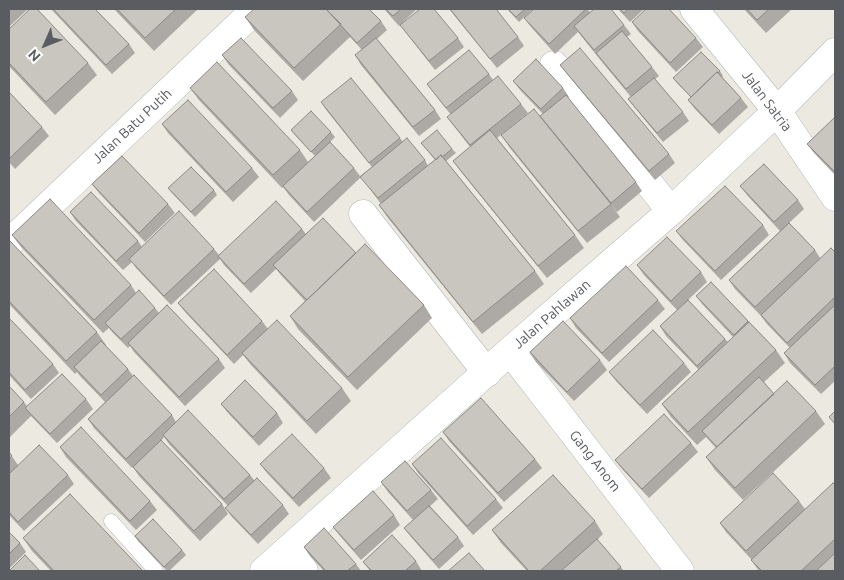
<!DOCTYPE html>
<style>
body{margin:0}
#map{position:relative;width:844px;height:580px;overflow:hidden;background:#ece9e0;font-family:Ubuntu,sans-serif}
canvas{display:block}
.frame{position:absolute;inset:0;border:10px solid #595d61;pointer-events:none}
.north{position:absolute;left:20px;top:20px;width:50px;height:50px;-webkit-text-stroke:4px #fff;paint-order:stroke;rotate:226deg;font-size:14px;font-weight:700;line-height:20px;text-align:center;color:#595d61}
.north::after{content:'';display:block;margin:auto;width:18px;height:22px;background:#595d61;clip-path:polygon(50% 0,100% 100%,50% 72%,0 100%)}
</style>
<div id="map">
<canvas width="844" height="580"></canvas>
<div class="frame"></div>
<div class="north">N</div>
</div>
<script>
const context = document.querySelector('canvas').getContext('2d');
context.lineJoin = 'round';
const shape = rows => new Path2D(rows.map(r => 'M' + r).join(''));
function trace(path, color, width, dash) { context.strokeStyle = color; context.lineWidth = width; context.lineCap = dash ? 'butt' : 'round'; context.setLineDash(dash || []); context.stroke(path); }
function fill(path, color) { context.fillStyle = color; context.fill(path, 'evenodd'); }
function label(font, color, halo, rows, align = 'center') {
  context.font = font + ' Ubuntu,sans-serif'; context.lineWidth = 4.5; context.setLineDash([]); context.textBaseline = 'middle'; context.strokeStyle = halo; context.fillStyle = color; for (const [text, x, y, turn = 0] of rows) {
    context.save(); context.translate(x, y); context.rotate((+turn || 0) * Math.PI / 180); context.textAlign = isNaN(turn) ? turn : align; if (halo) context.strokeText(text, 0, 0); context.fillText(text, 0, 0); context.restore();
  }
}
const lane = shape([
 [111,521,156,571]
]);
const street = shape([
 [694,9,777,111,835,197],
 [554,65,671,211],
 [363,214,487,373],
 [9,243,256,9],
 [510,351,680,571],
 [288,550,304,571],
 [264,571,510,351,671,211,777,111,835,52]
]);
const wall = shape([
 [9,9,28,9,9,27],
 [51,9,95,9,129,44,135,53,112,74],
 [114,9,198,9,154,51],
 [384,9,417,9,403,22,458,38,464,47,435,70,400,25,399,26],
 [449,9,518,37,524,46,497,68],
 [507,9,533,9,519,22],
 [534,9,587,9,590,12,624,25,631,34,627,37,652,67,659,76,655,79,683,112,689,121,663,142,635,108,628,99,631,97,602,62,578,32,555,54,531,27,524,18],
 [618,9,644,9,630,22],
 [744,9,792,9,766,33],
 [245,17,381,21,387,30,377,39,435,110,441,119,419,136,361,65,355,55,362,50,350,37,303,81,254,30],
 [632,22,696,38,703,47,676,72,638,31],
 [9,29,88,63,97,75,55,115,9,66],
 [222,55,292,91,298,100,280,118,229,65],
 [560,65,669,154,675,163,655,180,567,74],
 [720,71,723,76,722,77,741,98,748,107,719,134,695,109,688,100,691,97,677,83,673,78],
 [489,74,493,80,521,104,528,113,497,138,575,235,584,248,547,278,462,173,453,161,470,147,447,117,451,115,427,84],
 [513,81,563,88,569,97,568,98,636,182,642,191,617,212,611,204,620,217,587,243,510,148,501,135,546,124,543,114,520,90],
 [190,88,300,150,308,162,315,156,295,135,291,130,331,132,335,137,330,142,354,168,360,176,372,167,327,111,321,102,400,138,403,142,425,160,428,166,435,160,421,143,452,149,456,153,446,161,535,271,544,284,482,334,388,218,379,205,381,204,361,177,314,222,289,195,283,187,282,188,199,100],
 [9,92,42,127,49,136,15,169,9,162],
 [835,117,835,175,814,153,807,144],
 [162,124,252,168,259,177,233,202,168,133],
 [92,184,168,204,175,213,145,242,99,193],
 [740,186,798,200,804,209,789,223,815,250,820,258,835,252,835,381,821,394,790,363,784,353,790,348,767,324,761,316,735,289,729,280,780,231,747,195],
 [168,188,214,190,217,195,195,217,172,193],
 [70,212,138,241,142,247,214,249,219,255,302,229,306,234,356,253,424,305,432,318,357,390,298,329,290,316,305,301,280,274,276,269,251,293,224,265,220,259,171,305,136,268,132,262,123,270,76,221],
 [763,225,769,235,721,280,683,240,676,231],
 [12,235,131,285,136,293,155,308,159,313,219,359,225,368,185,406,134,352,130,346,128,348,112,332,109,328,103,333,21,247],
 [9,240,97,332,106,345,105,345,128,369,133,376,172,415,176,422,250,475,254,480,283,505,289,514,258,544,232,517,225,508,228,506,169,444,164,437,161,441,222,504,228,514,200,541,139,476,133,467,132,468,94,428,88,419,105,402,80,376,77,372,75,374,9,304],
 [637,265,701,272,707,282,688,300,725,339,728,342,733,337,703,305,696,296,711,282,776,350,785,363,764,382,774,394,816,411,825,424,743,500,715,470,706,457,716,448,706,437,697,445,671,417,662,404,699,370,666,336,660,326,677,310,644,275],
 [658,300,665,309,609,362,576,328,570,318],
 [178,303,262,321,268,329,342,388,351,401,316,434,251,365,243,355,234,364,185,312],
 [9,318,53,364,59,373,31,399,9,375],
 [530,352,600,360,607,370,574,401,536,362],
 [684,363,691,372,647,414,616,381,609,372],
 [9,386,24,402,27,406,86,399,93,409,57,443,31,416,9,438],
 [221,404,277,413,283,423,259,446,228,413],
 [443,432,535,459,542,468,504,502,449,441],
 [691,443,698,452,649,498,622,469,615,460],
 [60,447,150,501,157,510,136,530,66,457],
 [9,452,18,465,68,475,74,484,24,531,9,515],
 [260,464,324,468,331,478,299,507,267,473],
 [412,464,496,499,503,508,473,535,418,473],
 [381,482,431,490,438,499,430,506,458,537,464,546,439,569,411,537,404,528,413,520,388,492],
 [835,485,835,571,759,571,751,560,752,560,726,532,720,523,799,501,805,509],
 [394,515,400,525,361,560,340,536,333,527],
 [595,521,603,534,597,540,624,571,527,571,501,543,492,530],
 [9,532,20,543,26,552,9,569],
 [135,536,182,550,186,555,169,571,167,571,138,541],
 [23,538,143,571,51,571,32,551],
 [304,547,356,564,361,571,324,571,310,556],
 [416,561,422,571,370,571,363,562]
]);
const building = shape([
 [30,9,37,9,88,63,46,102,9,63,9,29,30,9],
 [53,9,95,9,129,44,106,65,53,9],
 [117,9,176,9,145,38,117,9],
 [254,9,326,9,341,24,294,68,245,17,254,9],
 [326,9,369,9,381,21,357,43,326,9],
 [386,9,401,9,393,16,386,9],
 [420,9,434,9,458,38,429,61,400,25,420,9],
 [450,9,496,9,518,37,490,59,450,9],
 [508,9,525,9,516,17,508,9],
 [534,9,586,9,549,44,524,18,534,9],
 [594,9,611,9,624,25,594,50,574,26,594,9],
 [620,9,628,9,624,13,620,9],
 [646,9,669,9,696,38,670,63,632,22,646,9],
 [747,9,769,9,757,20,747,9],
 [622,31,652,67,626,89,596,53,622,31],
 [241,38,292,91,273,108,222,55,241,38],
 [376,38,435,110,413,127,355,55,376,38],
 [580,48,669,154,649,171,560,65,580,48],
 [469,50,489,74,446,108,427,84,469,50],
 [701,52,720,71,718,73,717,72,691,97,673,78,701,52],
 [536,59,563,88,541,109,513,81,536,59],
 [217,62,300,150,273,175,190,88,217,62],
 [717,72,741,98,712,125,688,100,717,72],
 [498,76,521,104,470,145,447,117,498,76],
 [351,78,400,138,369,163,321,102,351,78],
 [654,78,683,112,657,133,628,99,654,78],
 [9,92,42,127,9,159,9,92],
 [566,95,636,182,611,203,540,116,566,95],
 [188,100,252,168,226,192,162,124,188,100],
 [534,109,611,204,578,231,501,135,534,109],
 [311,111,331,132,311,152,291,130,311,111],
 [835,117,835,172,807,144,835,117],
 [437,130,452,149,442,157,441,155,436,160,421,143,437,130],
 [490,130,575,235,538,266,453,161,490,130],
 [407,138,425,160,378,198,360,177,407,138],
 [330,142,354,168,307,212,283,186,330,142],
 [441,155,535,271,473,322,379,205,441,155],
 [122,156,168,204,139,233,92,184,122,156],
 [764,164,798,200,774,222,740,186,764,164],
 [191,167,214,190,191,212,168,188,191,167],
 [725,186,763,225,715,271,676,231,725,186],
 [91,192,138,241,116,261,70,212,91,192],
 [50,199,131,285,94,320,12,235,50,199],
 [276,201,302,229,244,284,218,256,276,201],
 [179,211,214,249,164,296,129,259,179,211],
 [323,218,356,253,307,300,273,265,323,218],
 [789,223,815,250,755,307,729,280,789,223],
 [667,237,701,272,671,301,637,265,667,237],
 [9,240,97,332,66,361,9,301,9,240],
 [365,244,424,305,348,377,290,316,365,244],
 [831,248,835,252,835,297,787,343,761,315,831,248],
 [626,266,658,300,602,353,570,318,626,266],
 [214,269,262,321,227,355,178,303,214,269],
 [711,282,748,321,734,335,696,296,711,282],
 [139,290,155,308,121,339,105,323,139,290],
 [688,300,725,339,697,366,660,326,688,300],
 [167,305,219,359,179,397,128,343,167,305],
 [835,305,835,366,815,385,784,353,835,305],
 [9,318,53,364,25,390,9,372,9,318],
 [277,320,342,388,307,421,242,353,277,320],
 [563,321,600,360,567,392,530,352,563,321],
 [749,322,776,350,688,432,662,404,749,322],
 [653,330,684,363,640,405,609,372,653,330],
 [101,341,128,369,101,395,74,367,101,341],
 [62,374,86,399,50,434,25,408,62,374],
 [134,375,172,415,126,459,88,419,134,375],
 [759,377,774,394,717,447,702,431,759,377],
 [245,380,277,413,253,437,221,404,245,380],
 [787,381,816,411,735,488,706,457,787,381],
 [9,386,24,402,9,417,9,386],
 [481,398,535,459,498,493,443,432,481,398],
 [188,410,250,475,224,499,163,435,188,410],
 [835,411,835,424,829,417,835,411],
 [664,414,691,443,642,489,615,460,664,414],
 [81,427,150,501,130,521,60,447,81,427],
 [292,434,324,468,293,498,260,464,292,434],
 [441,438,496,499,467,526,412,464,441,438],
 [161,440,222,504,194,531,133,467,161,440],
 [39,445,68,475,18,522,9,512,9,474,39,445],
 [9,452,12,456,9,459,9,452],
 [405,461,431,490,407,511,381,482,405,461],
 [773,473,799,501,746,551,720,523,773,473],
 [553,475,595,521,540,571,529,571,492,530,553,475],
 [257,478,283,505,251,535,225,508,257,478],
 [833,483,835,485,835,539,801,571,762,571,751,560,833,483],
 [373,491,394,515,354,550,333,527,373,491],
 [70,494,143,571,54,571,23,538,70,494],
 [429,506,458,537,433,560,404,528,429,506],
 [153,519,182,550,164,567,135,536,153,519],
 [324,528,356,564,347,571,326,571,304,547,324,528],
 [9,532,20,543,9,554,9,532],
 [392,535,416,561,405,571,372,571,363,562,392,535],
 [597,539,621,567,616,571,561,571,597,539],
 [469,553,485,571,448,571,469,553],
 [835,553,835,571,816,571,835,553],
 [25,555,40,571,9,571,25,555]
]);
const streetNames = [
 ["Jalan Satria",767,101,53],
 ["Jalan Batu Putih",132,126,-43],
 ["Jalan Pahlawan",552,314,-41],
 ["Gang Anom",595,461,52]
];
trace(lane, '#b3b7bb', 15);
trace(street, '#b3b7bb', 29);
trace(lane, '#fff', 14);
trace(street, '#fff', 28);
fill(wall, '#ada9a4');
fill(building, '#c9c5bf');
trace(building, '#8d8a86', 1);
label('14px', '#595d61', '#fff', streetNames);
</script>
